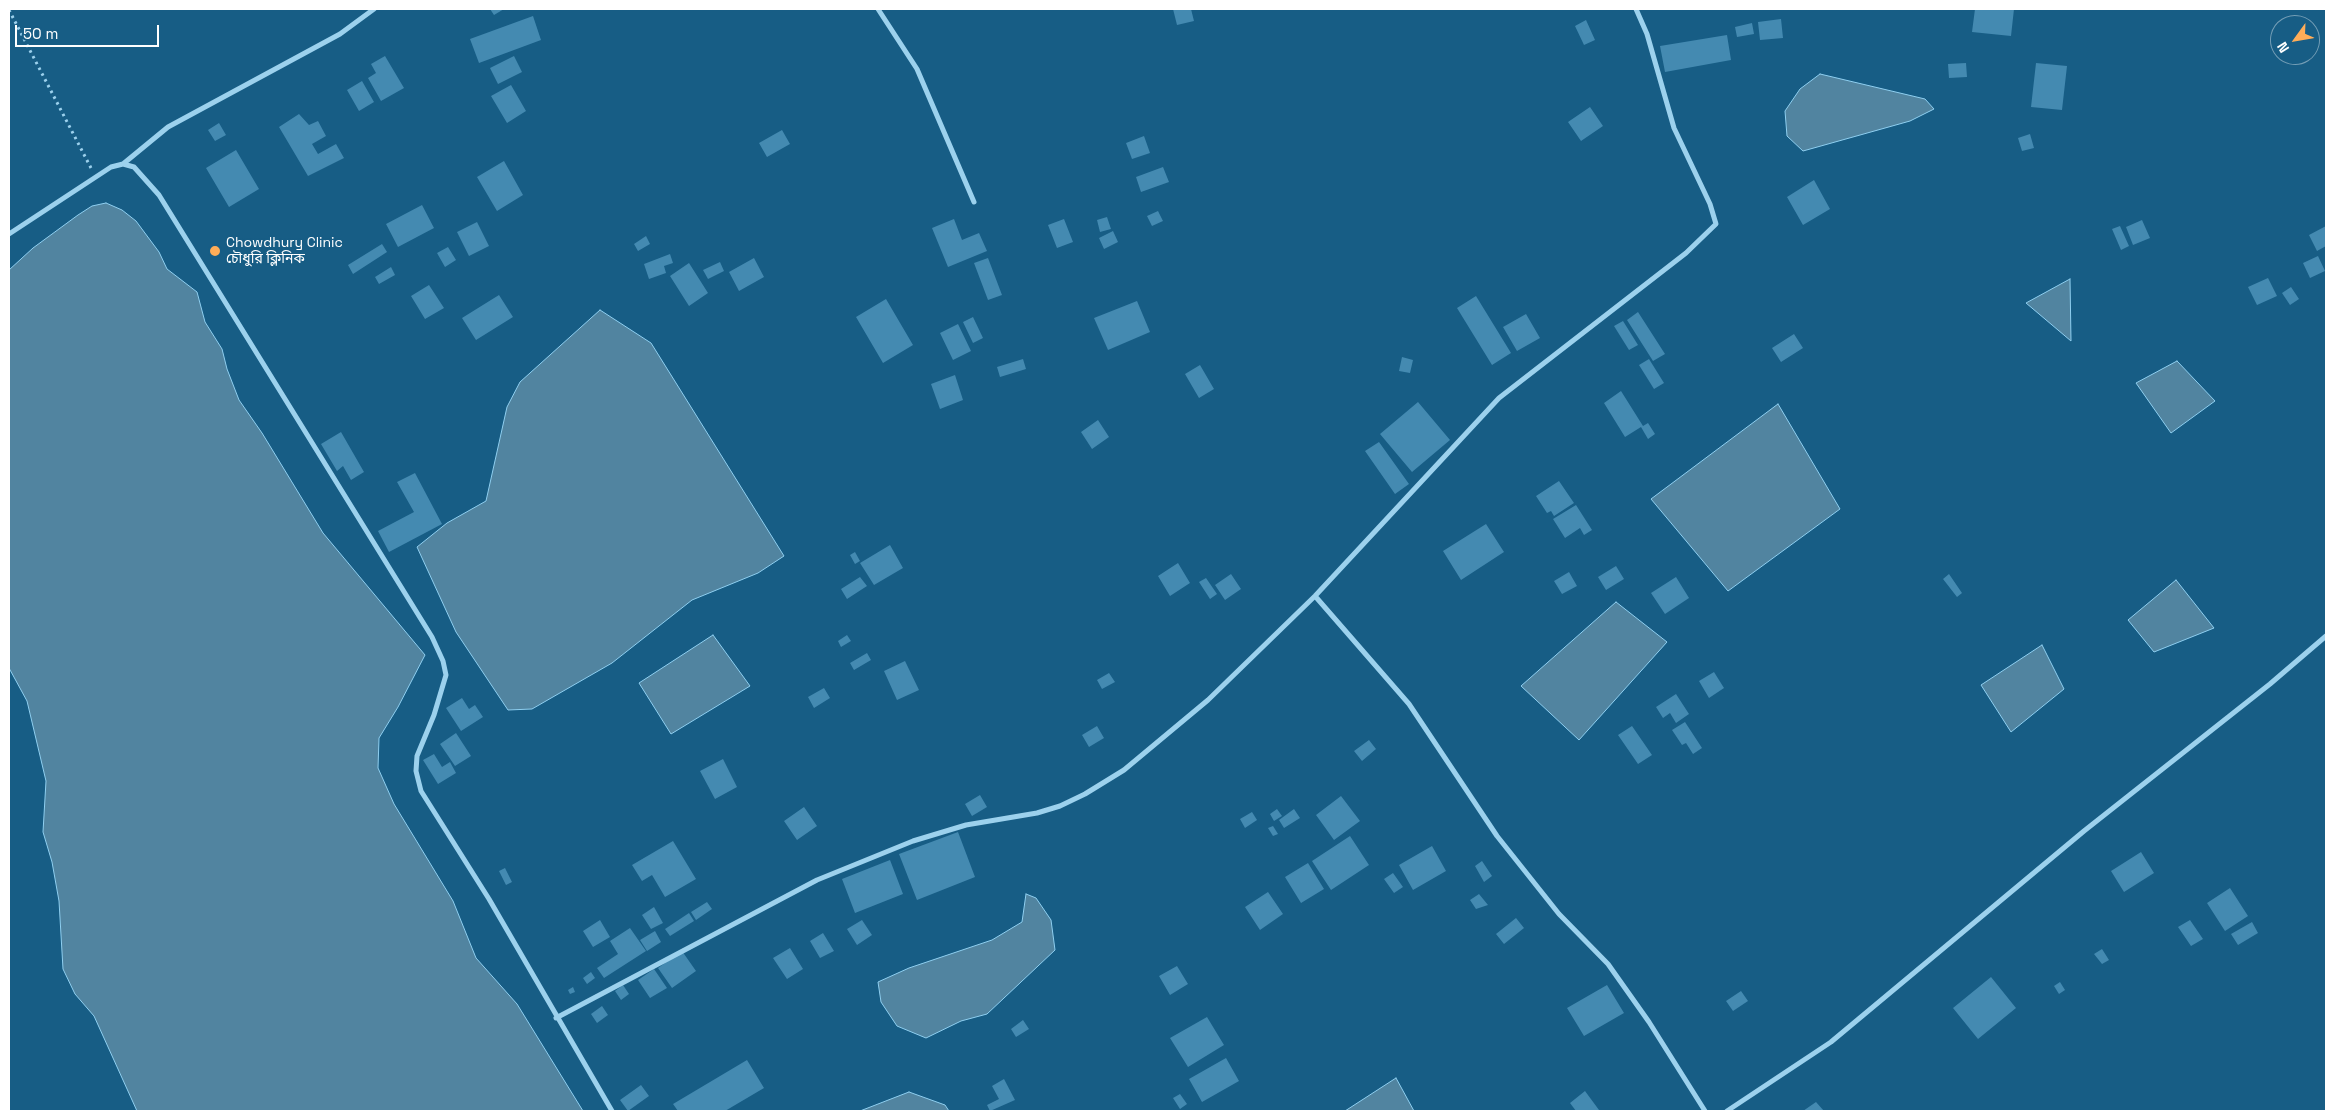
<!DOCTYPE html>
<meta charset="utf-8">
<style>
body{margin:0}
#map{position:relative;width:2335px;height:1120px;overflow:hidden;background:#175d85;font-family:"Space Grotesk",sans-serif}
canvas{display:block}
.frame{position:absolute;inset:0;border:10px solid #fff;pointer-events:none}
.north{position:absolute;left:2270px;top:15px;width:50px;height:50px;box-sizing:border-box;background:#175d85;border:1px solid #749eb6;border-radius:50%;rotate:238deg;font-size:14px;font-weight:700;line-height:20px;text-align:center;color:#fff}
.north::after{content:'';display:block;margin:auto;width:18px;height:22px;background:#ffad58;clip-path:polygon(50% 0,100% 100%,50% 72%,0 100%)}
.scale{position:absolute;left:15px;top:25px;width:144px;height:22px;box-sizing:border-box;border:2px solid #fff;border-top:0;padding-left:6px;font-size:15px;line-height:18px;white-space:nowrap;color:#fff;-webkit-text-stroke:4px #175d85;paint-order:stroke}
</style>
<div id="map">
<canvas width="2335" height="1120"></canvas>
<div class="frame"></div>
<div class="north">N</div>
<div class="scale">50 m</div>
</div>
<script>
const context = document.querySelector('canvas').getContext('2d');
context.lineJoin = 'round';
function fill(path, color) { context.fillStyle = color; context.fill(path, 'evenodd'); }
const shape = rows => new Path2D(rows.map(r => 'M' + r).join(''));
function trace(path, color, width, dash) { context.strokeStyle = color; context.lineWidth = width; context.lineCap = dash ? 'butt' : 'round'; context.setLineDash(dash || []); context.stroke(path); }
function label(font, color, halo, rows, align = 'center') {
  context.font = font + ' "Space Grotesk","Noto Sans Bengali",sans-serif'; context.lineWidth = 4; context.setLineDash([]); context.textBaseline = 'middle'; context.strokeStyle = halo; context.fillStyle = color; for (const [text, x, y, turn = 0] of rows) {
    context.save(); context.translate(x, y); context.rotate((+turn || 0) * Math.PI / 180); context.textAlign = isNaN(turn) ? turn : align; if (halo) context.strokeText(text, 0, 0); context.fillText(text, 0, 0); context.restore();
  }
}
const water = shape([
 [1820,74,1925,99,1934,109,1910,121,1803,151,1787,136,1785,111,1800,89,1820,74],
 [106,203,122,210,136,221,159,252,167,269,197,292,205,322,222,349,227,369,239,400,262,433,323,533,425,655,398,707,379,738,378,768,394,804,453,901,476,958,517,1004,583,1111,137,1111,94,1016,75,994,63,969,59,901,52,862,43,832,46,781,27,701,9,668,9,270,33,248,78,215,92,206,106,203],
 [2070,279,2071,341,2026,303,2070,279],
 [600,310,651,343,784,556,758,573,692,600,612,663,532,709,508,710,456,632,417,547,447,523,486,501,507,407,520,382,600,310],
 [2177,361,2215,401,2171,433,2136,383,2177,361],
 [1778,404,1840,509,1728,591,1651,499,1778,404],
 [2176,580,2214,628,2154,652,2128,620,2176,580],
 [1616,602,1667,642,1579,740,1521,686,1616,602],
 [713,635,750,686,671,734,639,683,713,635],
 [2042,645,2064,689,2011,732,1981,685,2042,645],
 [1026,894,1036,898,1051,920,1055,950,987,1014,961,1021,926,1038,897,1026,881,1002,878,982,909,968,992,940,1022,922,1026,894],
 [1396,1078,1414,1111,1345,1111,1396,1078],
 [909,1092,945,1105,949,1111,860,1111,909,1092]
]);
const building = shape([
 [490,9,504,9,494,15],
 [1173,9,1191,9,1194,21,1177,25],
 [1975,9,2014,9,2011,36,1972,32],
 [533,16,541,40,479,63,470,39],
 [1781,19,1783,38,1760,40,1758,22],
 [1586,20,1595,40,1584,45,1575,26],
 [1752,23,1754,34,1737,37,1735,27],
 [1727,35,1731,60,1665,72,1660,46],
 [385,56,404,88,381,101,368,78,376,73,371,64],
 [514,56,522,72,498,84,490,68],
 [1966,63,1967,77,1949,78,1948,64],
 [2036,63,2067,66,2062,110,2031,107],
 [362,81,374,102,359,111,347,90],
 [511,85,526,111,507,123,491,96],
 [1590,107,1603,126,1581,141,1568,122],
 [299,114,309,125,318,121,326,136,312,144,318,154,336,144,344,158,308,176,279,127],
 [219,123,226,135,215,141,208,130],
 [782,130,790,144,767,157,759,143],
 [2030,134,2034,148,2022,151,2018,138],
 [1144,136,1150,153,1132,159,1126,143],
 [236,150,259,189,229,207,206,168],
 [504,161,523,195,497,211,477,177],
 [1163,167,1169,182,1141,192,1136,177],
 [1814,180,1830,209,1803,225,1787,197],
 [422,205,434,228,398,247,386,224],
 [1158,211,1163,221,1152,226,1147,216],
 [1107,217,1111,229,1100,232,1097,220],
 [954,219,962,240,979,233,987,251,948,267,932,228],
 [1064,219,1073,242,1057,248,1048,225],
 [2142,220,2150,238,2133,245,2126,227],
 [477,222,489,246,469,256,457,232],
 [2120,226,2129,246,2121,250,2112,229],
 [2326,226,2326,246,2317,251,2309,235],
 [1113,231,1118,242,1104,249,1099,238],
 [646,236,650,244,638,251,634,244],
 [382,244,387,252,353,274,348,265],
 [448,247,456,260,445,267,437,253],
 [670,254,673,263,664,266,666,273,649,279,644,264],
 [2318,256,2325,271,2310,278,2303,263],
 [754,258,764,277,739,291,729,272],
 [988,258,1002,295,988,300,974,263],
 [720,262,724,271,708,279,703,270],
 [689,263,708,293,689,306,670,276],
 [391,267,395,275,379,284,375,277],
 [2268,278,2277,296,2257,305,2248,287],
 [429,285,444,308,425,319,411,296],
 [2291,287,2299,299,2290,305,2282,293],
 [499,295,513,317,476,340,462,318],
 [1476,296,1511,353,1492,365,1457,308],
 [886,299,913,345,883,363,856,317],
 [1137,301,1150,332,1108,350,1094,318],
 [1638,312,1665,354,1653,361,1627,320],
 [1526,314,1540,338,1517,351,1503,327],
 [973,317,983,338,973,343,963,322],
 [1623,321,1638,345,1629,350,1614,326],
 [958,324,971,351,953,360,940,333],
 [1794,334,1803,348,1781,362,1772,348],
 [1402,357,1413,360,1410,373,1399,371],
 [1023,359,1026,369,1000,377,997,367],
 [1649,359,1664,383,1654,389,1639,365],
 [1200,365,1214,389,1199,398,1185,374],
 [955,375,963,400,940,409,931,384],
 [1621,391,1643,426,1648,423,1655,434,1648,439,1641,427,1625,437,1604,403],
 [1418,402,1450,440,1412,472,1380,434],
 [1098,420,1109,437,1092,449,1081,432],
 [341,432,364,472,351,480,343,466,337,471,321,444],
 [1379,442,1409,484,1395,494,1365,451],
 [415,473,442,524,389,552,378,531,414,512,397,482],
 [1559,481,1574,503,1554,516,1551,511,1547,513,1536,496],
 [1576,505,1592,530,1584,535,1580,528,1565,538,1553,519],
 [1486,524,1504,552,1461,580,1443,551],
 [890,545,903,568,874,585,860,563],
 [855,552,860,561,855,564,850,555],
 [1178,563,1190,583,1170,596,1158,576],
 [1616,566,1624,579,1606,590,1598,577],
 [1569,572,1577,586,1562,594,1554,581],
 [1231,574,1241,589,1225,600,1215,585],
 [1949,574,1962,593,1957,597,1943,579],
 [860,577,867,586,847,599,841,589],
 [1676,577,1689,598,1665,614,1651,593],
 [1206,578,1217,594,1210,599,1199,582],
 [847,635,851,641,841,647,838,641],
 [867,653,871,660,854,670,850,663],
 [905,661,919,690,897,700,884,671],
 [1714,672,1724,688,1709,698,1699,681],
 [1109,673,1115,682,1102,689,1097,680],
 [824,688,830,698,814,708,808,697],
 [1676,694,1689,714,1676,723,1670,713,1663,718,1656,707],
 [462,698,469,709,475,705,483,717,461,731,446,708],
 [1685,722,1702,748,1693,754,1686,743,1682,745,1672,730],
 [1097,726,1104,738,1089,747,1082,735],
 [1632,726,1652,755,1638,764,1618,735],
 [456,733,471,756,455,766,440,744],
 [1369,740,1376,749,1362,761,1354,751],
 [434,754,442,767,450,762,456,773,438,784,423,760],
 [723,759,737,787,715,799,700,771],
 [980,795,987,807,972,816,965,804],
 [1341,796,1360,821,1334,840,1316,815],
 [804,807,817,826,797,840,784,821],
 [1277,809,1282,816,1274,821,1270,814],
 [1294,809,1300,818,1284,828,1279,820],
 [1252,812,1257,820,1245,828,1240,819],
 [1273,826,1278,834,1273,836,1268,828],
 [958,832,975,877,917,900,899,854],
 [1350,836,1369,865,1331,890,1312,861],
 [673,841,696,879,665,897,652,875,642,881,632,865],
 [1432,846,1446,871,1413,890,1399,865],
 [2141,852,2154,873,2124,892,2111,871],
 [890,860,903,894,855,913,842,879],
 [1482,861,1492,876,1484,882,1475,866],
 [1308,863,1324,889,1301,903,1285,877],
 [505,868,512,882,506,885,499,871],
 [1393,873,1403,887,1394,893,1384,879],
 [2230,888,2248,916,2225,931,2207,903],
 [1268,892,1283,914,1260,930,1245,907],
 [1479,894,1488,905,1476,909,1470,900],
 [707,902,712,909,696,920,691,912],
 [654,907,663,923,651,929,642,915],
 [689,913,694,921,670,936,665,929],
 [1516,918,1524,928,1504,944,1496,934],
 [600,920,610,937,593,947,583,931],
 [862,920,872,935,857,945,847,929],
 [2190,920,2203,939,2191,946,2178,927],
 [2252,922,2258,933,2238,945,2231,934],
 [630,928,646,951,604,978,597,968,618,954,610,941],
 [655,931,661,942,647,951,640,940],
 [823,933,834,951,820,958,810,941],
 [790,948,803,969,787,979,773,958],
 [2102,949,2109,960,2102,964,2094,954],
 [682,951,696,971,672,988,658,968],
 [1177,966,1188,984,1170,995,1159,976],
 [654,969,667,988,650,998,638,980],
 [591,972,595,978,587,984,583,978],
 [1991,977,2016,1008,1978,1039,1953,1008],
 [2060,982,2065,990,2059,994,2054,986],
 [623,985,629,994,621,1000,615,991],
 [1607,985,1624,1013,1584,1036,1567,1008],
 [573,987,575,992,570,994,568,990],
 [1741,991,1748,1001,1733,1011,1726,1001],
 [602,1006,608,1015,597,1023,591,1014],
 [1207,1017,1224,1045,1188,1067,1170,1038],
 [1023,1020,1029,1029,1016,1037,1011,1029],
 [1226,1058,1239,1081,1202,1102,1189,1079],
 [747,1060,764,1088,725,1111,678,1111,673,1104],
 [1004,1079,1015,1100,990,1111,987,1105,999,1099,992,1086],
 [641,1085,649,1096,628,1111,620,1100],
 [1585,1091,1599,1110,1597,1111,1576,1111,1570,1103],
 [1180,1094,1187,1104,1180,1109,1173,1098],
 [1816,1102,1824,1111,1803,1111]
]);
const path = shape([
 [9,10,91,168]
]);
const street = shape([
 [878,9,917,69,974,202],
 [123,164,168,127,340,34,374,9],
 [9,234,111,167,123,164,134,167,159,195,432,637,443,661,446,675,434,715,417,756,416,771,421,791,489,899,612,1111],
 [1315,596,1409,704,1497,836,1559,914,1608,964,1649,1022,1705,1111],
 [556,1018,817,880,913,841,966,825,1037,813,1060,806,1085,794,1124,770,1208,700,1315,596,1499,398,1686,253,1716,224,1710,204,1674,128,1647,34,1636,9],
 [1727,1111,1831,1042,2084,831,2270,684,2326,636]
]);
const markers = [
 [215,251,6,"#ffad58"]
];
const poiNames = [
 ["Chowdhury Clinic",226,243],
 ["চৌধুরি ক্লিনিক",226,259]
];
fill(water, '#5184a0');
trace(water, '#8fcff0', 1);
fill(building, '#448ab1');
trace(path, '#9cd1ed', 3, [2.5, 4]);
trace(street, '#9cd1ed', 5);
for (const [x, y, r, color] of markers) { const dot = new Path2D(); dot.arc(x, y, r, 0, 2 * Math.PI); context.fillStyle = color; context.fill(dot); trace(dot, '#175d85', 2); }
label('14px', '#fff', '#175d85', poiNames, 'left');
</script>
